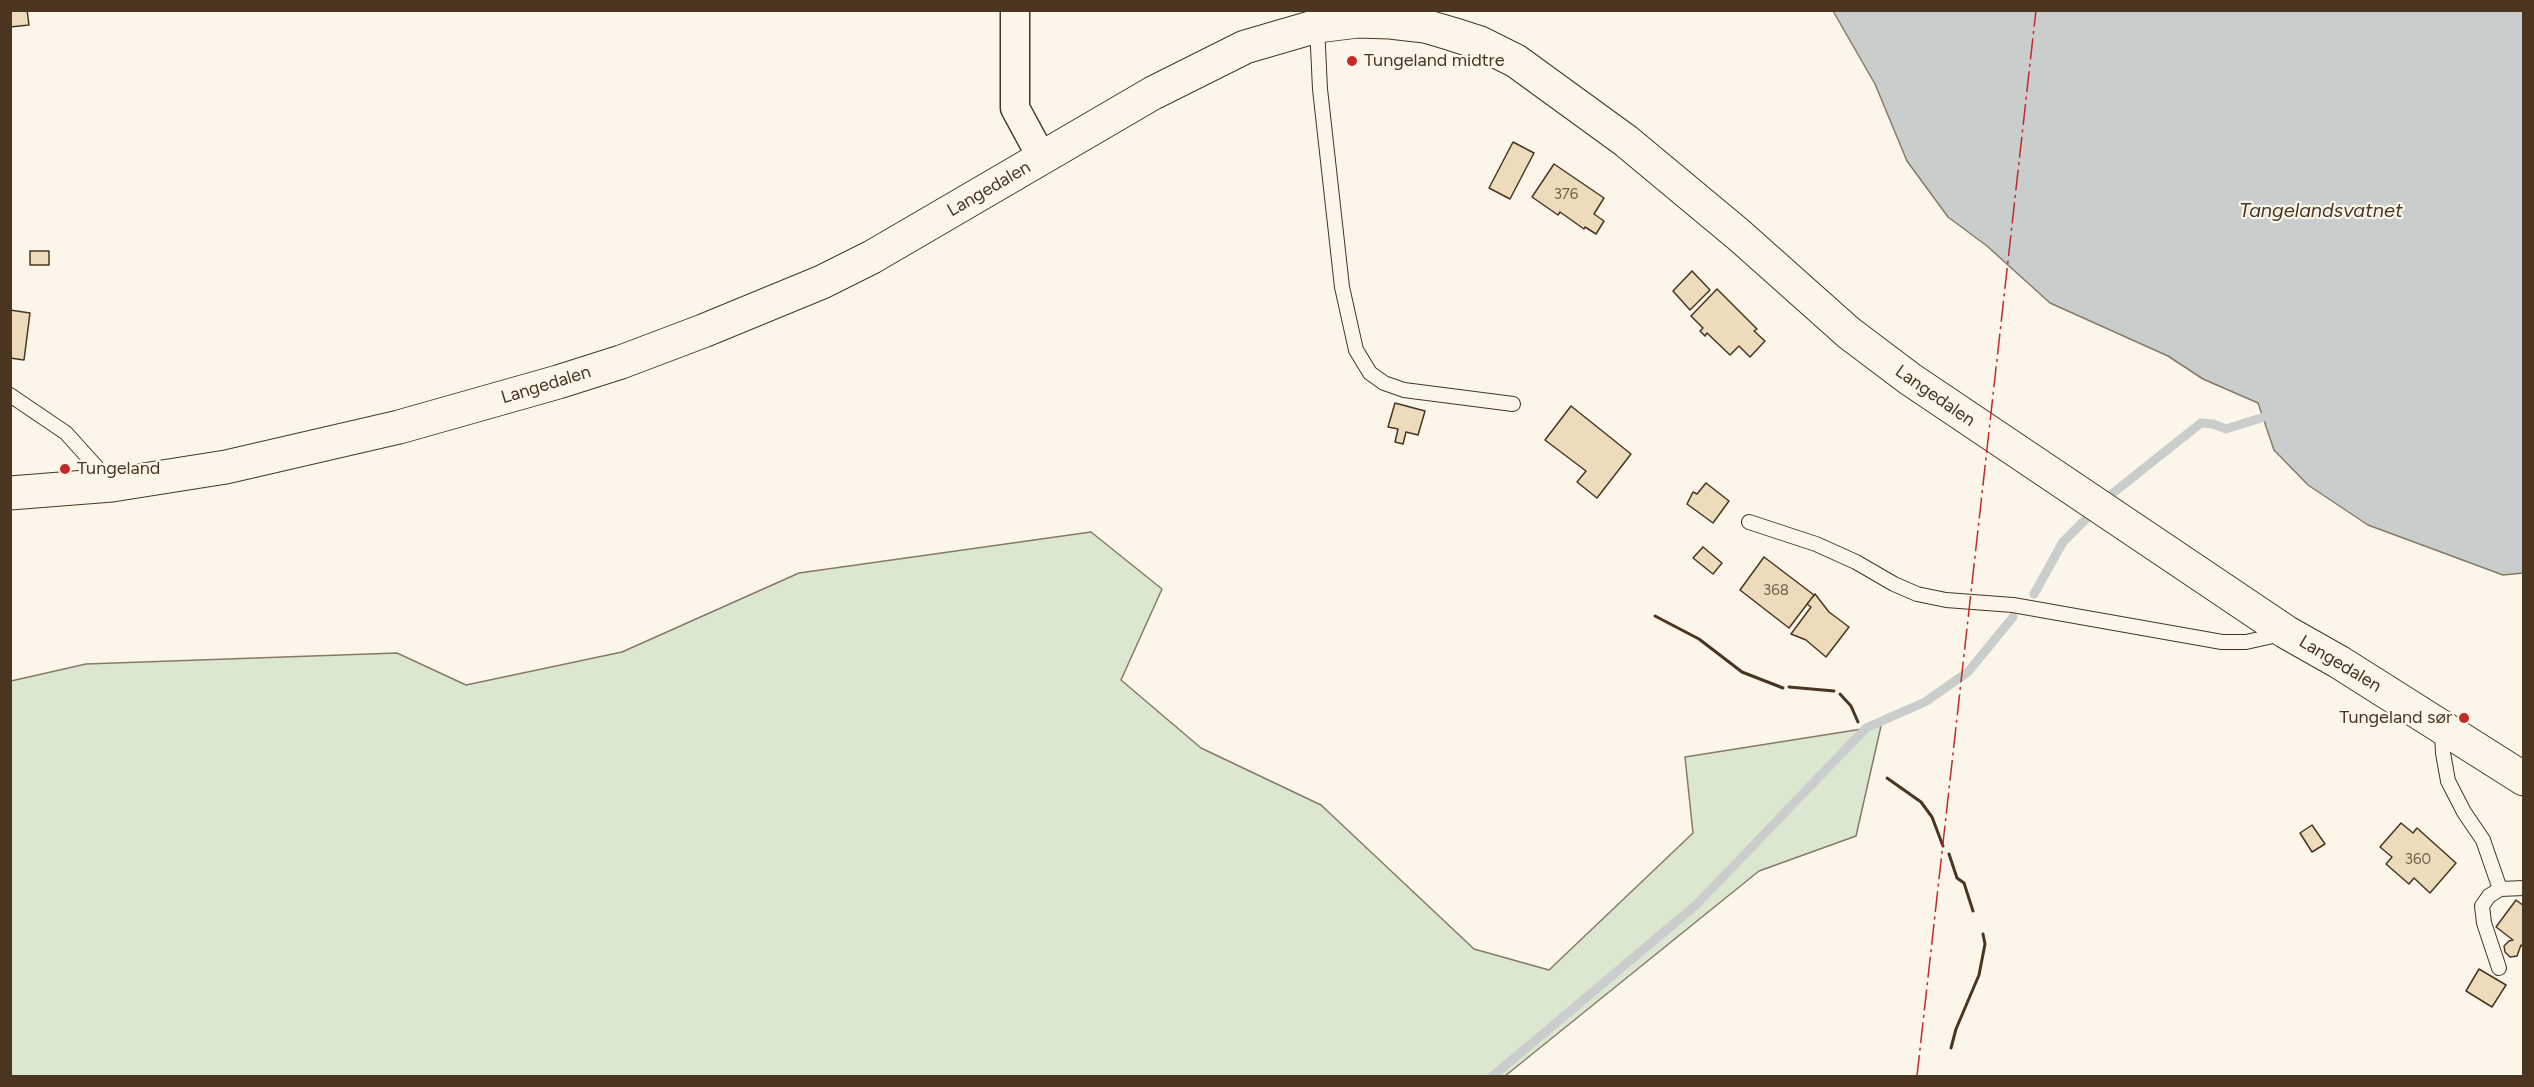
<!DOCTYPE html>
<meta charset="utf-8">
<style>
body{margin:0}
#map{position:relative;width:2534px;height:1087px;overflow:hidden;background:#fbf6e9;font-family:Figtree,sans-serif}
canvas{display:block}
.frame{position:absolute;inset:0;border:12px solid #4a3520;pointer-events:none}
</style>
<div id="map">
<canvas width="2534" height="1087"></canvas>
<div class="frame"></div>
</div>
<script>
const context = document.querySelector('canvas').getContext('2d');
context.lineJoin = 'round';
function fill(path, color) { context.fillStyle = color; context.fill(path, 'evenodd'); }
const shape = rows => new Path2D(rows.map(r => 'M' + r).join(''));
function trace(path, color, width, dash) { context.strokeStyle = color; context.lineWidth = width; context.lineCap = dash ? 'butt' : 'round'; context.setLineDash(dash || []); context.stroke(path); }
function label(font, color, halo, rows, align = 'center') {
  context.font = font + ' Figtree,sans-serif'; context.lineWidth = 4.5; context.setLineDash([]); context.textBaseline = 'middle'; context.strokeStyle = halo; context.fillStyle = color; for (const [text, x, y, turn = 0] of rows) {
    context.save(); context.translate(x, y); context.rotate((+turn || 0) * Math.PI / 180); context.textAlign = isNaN(turn) ? turn : align; if (halo) context.strokeText(text, 0, 0); context.fillText(text, 0, 0); context.restore();
  }
}
const green = shape([
 [1091,532,1162,589,1121,680,1201,748,1321,805,1474,949,1549,970,1693,833,1685,757,1881,726,1856,836,1759,871,1505,1076,11,1076,11,681,86,664,397,653,466,685,622,652,799,573,1091,532]
]);
const water = shape([
 [1833,11,2523,11,2523,573,2503,575,2368,525,2308,485,2274,450,2258,403,2203,379,2168,356,2050,303,1987,246,1948,217,1907,161,1875,84,1833,11]
]);
const stream = shape([
 [2108,497,2201,423,2213,424,2226,429,2264,417],
 [2034,594,2063,542,2087,518],
 [1493,1076,1696,905,1866,728,1925,702,1968,672,2013,617]
]);
const building = shape([
 [10,10,27,10,29,25,10,27,10,10],
 [1513,142,1534,153,1510,199,1489,188,1513,142],
 [1554,164,1604,198,1594,214,1604,221,1596,234,1585,227,1584,229,1560,212,1558,215,1532,197,1554,164],
 [30,251,49,251,49,265,30,265,30,251],
 [1692,271,1710,290,1690,310,1673,291,1692,271],
 [1717,289,1757,329,1754,331,1765,341,1750,357,1739,346,1730,355,1707,333,1705,336,1700,331,1703,328,1691,316,1717,289],
 [10,310,30,313,24,360,10,358,10,310],
 [1395,403,1425,411,1418,435,1406,432,1403,444,1395,442,1398,429,1388,427,1395,403],
 [1571,406,1631,454,1597,498,1577,482,1586,471,1545,440,1571,406],
 [1706,483,1729,501,1713,523,1687,504,1693,492,1697,494,1706,483],
 [1703,547,1722,563,1713,574,1693,558,1703,547],
 [1764,557,1814,595,1789,628,1740,590,1764,557],
 [1815,594,1829,612,1849,627,1826,657,1806,640,1791,634,1811,607,1807,604,1815,594],
 [2401,823,2413,833,2417,828,2456,863,2430,893,2414,878,2409,884,2386,864,2392,857,2380,847,2401,823],
 [2312,825,2325,844,2312,852,2300,833,2312,825],
 [2516,900,2524,906,2524,948,2521,945,2517,956,2510,957,2505,952,2504,946,2509,941,2513,940,2496,927,2516,900],
 [2479,969,2506,985,2492,1007,2466,991,2479,969]
]);
const service = shape([
 [1317,26,1320,89,1342,287,1356,350,1370,373,1384,383,1404,390,1513,404],
 [10,395,66,433,111,483],
 [1749,522,1816,544,1856,562,1894,584,1917,594,1946,600,2013,605,2222,642,2246,642,2282,634],
 [2442,730,2443,753,2448,781,2464,812,2483,840,2500,889],
 [2499,968,2484,923,2482,906,2489,896,2500,889,2524,888]
]);
const minor = shape([
 [1015,10,1015,108,1042,158]
]);
const secondary = shape([
 [10,493,112,485,226,467,399,427,558,382,621,362,703,331,822,282,872,257,1153,93,1245,47,1317,26,1358,21,1390,22,1425,26,1452,34,1480,43,1516,61,1626,141,1739,235,1849,333,1910,379,2286,632,2339,662,2524,779]
]);
const wall = shape([
 [1655,616,1699,639,1742,672,1783,688],
 [1789,687,1834,691],
 [1840,694,1851,706,1858,722],
 [1887,778,1921,802,1932,817,1943,846],
 [1949,854,1957,878,1964,883,1973,911],
 [1951,1048,1956,1029,1979,975,1985,944,1983,934]
]);
const power = shape([
 [1917,1076,2036,10]
]);
const markers = [
 [1352,61,6,"#c62828"],
 [65,469,6,"#c62828"],
 [2464,718,6,"#c62828"]
];
const numberNames = [
 ["376",1566,195],
 ["368",1776,591],
 ["360",2418,860]
];
const poiNames = [
 ["Tungeland midtre",1364,61],
 ["Tungeland",77,469],
 ["Tungeland sør",2452,718,"right"]
];
const streetNames = [
 ["Langedalen",989,189,-30],
 ["Langedalen",546,385,-17],
 ["Langedalen",1935,396,35],
 ["Langedalen",2340,664,31]
];
const waterNames = [
 ["Tangelandsvatnet",2321,211]
];
fill(green, '#dce7d0');
trace(green, '#887966', 1.5);
fill(water, '#c9cecd');
trace(water, '#887966', 1.5);
trace(stream, '#c9cecd', 9);
fill(building, '#ecdcbc');
trace(building, '#4a3520', 1.5);
trace(service, '#4a3520', 16);
trace(minor, '#4a3520', 31);
trace(secondary, '#4a3520', 35);
trace(service, '#fbf6e9', 14);
trace(minor, '#fbf6e9', 28);
trace(secondary, '#fbf6e9', 33);
trace(wall, '#4a3520', 3);
trace(power, '#c62828', 1.5, [21, 4.5, 3, 4.5]);
for (const [x, y, r, color] of markers) { const dot = new Path2D(); dot.arc(x, y, r, 0, 2 * Math.PI); context.fillStyle = color; context.fill(dot); trace(dot, '#fbf6e9', 2); }
label('15px', '#725f47', null, numberNames);
label('18px', '#4a3520', '#fbf6e9', poiNames, 'left');
label('18px', '#4a3520', '#fbf6e9', streetNames);
label('italic 20px', '#4a3520', '#fbf6e9', waterNames);
</script>
